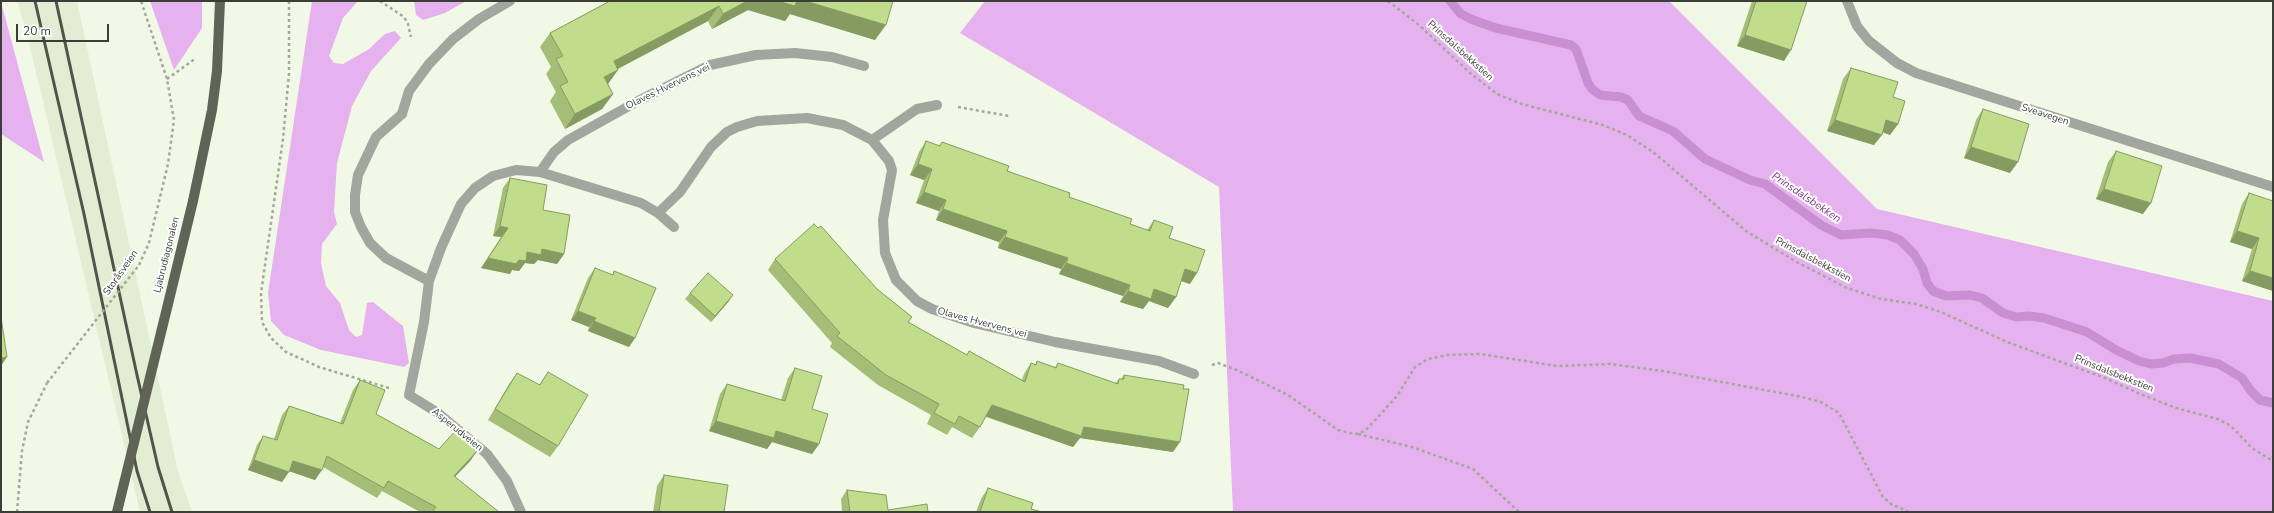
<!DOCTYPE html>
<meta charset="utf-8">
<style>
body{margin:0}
#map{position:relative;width:2274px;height:513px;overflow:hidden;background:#f1f9e6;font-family:"Nunito Sans",sans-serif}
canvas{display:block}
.frame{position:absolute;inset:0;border:2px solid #3b3e36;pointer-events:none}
.scale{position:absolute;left:16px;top:24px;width:93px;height:18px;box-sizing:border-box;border:2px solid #3b3e36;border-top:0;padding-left:5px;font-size:12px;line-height:14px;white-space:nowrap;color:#3b3e36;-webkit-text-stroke:3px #fff;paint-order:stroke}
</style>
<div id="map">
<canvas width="2274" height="513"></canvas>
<div class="frame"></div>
<div class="scale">20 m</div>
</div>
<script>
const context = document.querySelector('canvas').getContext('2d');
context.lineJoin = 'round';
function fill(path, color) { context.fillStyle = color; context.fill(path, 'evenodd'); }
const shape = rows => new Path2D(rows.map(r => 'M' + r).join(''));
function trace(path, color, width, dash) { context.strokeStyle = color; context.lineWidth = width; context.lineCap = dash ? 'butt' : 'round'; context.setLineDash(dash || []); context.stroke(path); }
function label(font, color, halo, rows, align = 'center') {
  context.font = font + ' "Nunito Sans",sans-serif'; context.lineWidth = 4; context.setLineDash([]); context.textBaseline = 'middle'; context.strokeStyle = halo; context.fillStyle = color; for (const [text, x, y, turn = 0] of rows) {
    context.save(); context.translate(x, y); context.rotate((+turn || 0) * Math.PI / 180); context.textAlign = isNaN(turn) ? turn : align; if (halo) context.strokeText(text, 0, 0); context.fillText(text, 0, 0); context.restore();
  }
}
const built = shape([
 [17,1,77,1,178,471,192,512,140,512,26,30]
]);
const green = shape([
 [150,1,202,1,202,28,174,70],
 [312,1,358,1,343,18,329,56,334,63,343,64,369,49,385,34,395,31,401,38,371,71,352,106,337,163,334,212,337,224,322,244,321,263,326,286,340,303,349,330,356,337,362,335,367,303,373,302,403,326,409,363,404,367,321,350,284,335,271,321,268,293],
 [414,1,466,1,445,13,423,20,416,15],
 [985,1,1669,1,1877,209,2273,301,2273,512,1233,512,1219,187,960,33],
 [1,2,44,162,1,134]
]);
const stream = shape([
 [1450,1,1461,14,1473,20,1496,28,1571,45,1576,49,1588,83,1592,89,1600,95,1621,97,1628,100,1639,116,1673,131,1705,159,1750,180,1765,184,1821,225,1841,235,1871,233,1888,235,1900,240,1914,254,1923,269,1927,283,1933,291,1946,296,1970,295,1982,298,2003,313,2016,317,2029,316,2044,318,2087,332,2116,350,2139,361,2151,364,2163,363,2174,359,2190,358,2219,364,2242,378,2251,391,2260,400,2273,403]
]);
const path = shape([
 [289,1,289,74,283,139,261,293,262,322,271,338,286,352,319,367,389,388],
 [380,1,404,17,408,24,411,37],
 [1388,1,1419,25,1470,73,1497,94,1522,104,1603,125,1627,135,1653,152,1746,231,1795,261,1847,288,1881,299,1916,304,1941,312,2007,342,2105,378,2138,393,2176,408,2218,419,2231,426,2252,448,2273,461],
 [167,79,196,58],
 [958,107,1009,116],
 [139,265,149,243,168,164,174,120,167,79,141,1],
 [1212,365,1218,363,1239,371,1288,395,1338,430,1350,433,1358,434,1366,430,1397,396,1415,367,1428,359,1448,355,1480,354,1557,366,1610,364,1663,371,1802,397,1821,402,1839,413,1883,497,1891,504,1909,512],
 [1358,434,1412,447,1473,469,1519,512],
 [17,512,22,451,28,422,47,383]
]);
const service = shape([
 [402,114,376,137,358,175,355,195,355,212,361,227,370,243,386,258,429,281],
 [872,140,917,109,937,105],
 [540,172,554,152,568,140,638,101,710,65,756,55,795,53,832,57,864,66],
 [658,213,680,192,711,147,727,132,737,127,757,121,807,118,843,125,872,140,889,161,892,170,883,220,885,253,896,280,917,301,932,309,974,323,1055,342,1159,361,1194,374],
 [521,512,507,481,487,454,438,413,409,395,424,322,429,281,441,248,461,204,475,188,493,176,516,170,540,172,641,203,658,213,674,227]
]);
const minor = shape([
 [1847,1,1857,26,1869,41,1897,63,1916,73,2273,187],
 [402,114,409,91,429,64,453,39,479,19,510,1]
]);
const primary = shape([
 [168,304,193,201,212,110,217,71,220,1]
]);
const rail = shape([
 [35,1,84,214,137,471,150,512],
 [56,1,137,375,158,467,172,512]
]);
const pathBridge = shape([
 [47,383,139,265]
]);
const primaryBridge = shape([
 [117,512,168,304]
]);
const wall = shape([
 [610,1,893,1,875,40,790,14,785,21,748,10,712,29,708,21,618,69,608,84,613,94,602,109,565,129,550,101,556,92,546,74,551,67,540,47,550,33],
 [1752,1,1807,1,1784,61,1737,46],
 [1851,68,1893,97,1898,124,1890,135,1883,132,1874,145,1827,131,1843,79],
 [1983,109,2010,173,1964,158,1976,120],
 [926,141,939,146,942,142,1130,224,1147,230,1154,220,1169,238,1190,284,1181,281,1176,297,1168,308,1149,301,1143,309,1120,302,1123,296,1059,274,1061,269,998,248,999,242,936,220,939,211,916,203,924,180,910,175,919,152],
 [2116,151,2143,214,2096,199,2108,162],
 [510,178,543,210,564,254,557,264,538,260,534,264,525,263,519,271,512,270,510,274,481,268,501,237,493,236,503,188],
 [2249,193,2273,291,2242,281,2252,249,2230,242,2242,204],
 [775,259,877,289,912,317,908,323,967,355,969,351,1022,380,1024,374,1031,363,1035,365,1037,361,1055,367,1058,363,1115,384,1119,379,1121,379,1124,375,1173,452,1080,438,1073,447,986,417,980,427,972,438,952,427,947,435,927,424,931,415,878,385,830,347,832,343,768,270],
 [595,268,612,275,614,271,635,338,629,347,588,331,589,327,571,320,588,278],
 [690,293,729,301,711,322,685,299],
 [795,368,812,409,819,444,812,454,772,442,767,449,709,431,720,394,727,384,781,400,788,378],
 [548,372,558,446,550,457,488,420,509,384,517,373,539,385],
 [360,380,376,414,439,449,471,460,455,477,499,512,420,512,382,491,377,498,323,467,315,480,289,471,282,482,248,470,257,445,263,436,274,439,282,415,289,406,340,423,353,390],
 [664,475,724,512,653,512,657,486],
 [988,488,1031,509,1042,512,976,512,981,499],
 [847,490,888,510,928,512,842,512,841,499]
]);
const shadedWall = shape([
 [747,1,805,1,886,25,875,40,790,14,785,21,748,10,712,29,723,14],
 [719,6,708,21,604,76,614,61],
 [1745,35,1791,50,1784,61,1737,46],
 [618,70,608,84,604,77],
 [613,94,602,109,565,129,575,114],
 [1835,120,1882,135,1874,145,1827,131],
 [1886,120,1898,124,1890,135,1879,131],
 [1971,147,2018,162,2010,173,1964,158],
 [918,164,932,169,924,180,910,175],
 [2104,189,2151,203,2143,214,2096,199],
 [924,192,946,200,939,211,916,203],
 [943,209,1007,231,999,242,936,220],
 [500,226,508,228,501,237,493,236],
 [2237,231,2259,238,2252,249,2230,242],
 [1005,237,1068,258,1061,269,998,248],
 [542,249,564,254,557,264,538,260,534,264,525,263,519,271,512,270,510,274,481,268,488,258,519,260,527,252],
 [1066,263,1130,285,1123,296,1059,274],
 [1185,269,1197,273,1190,284,1178,280],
 [2250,271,2273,278,2273,291,2242,281],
 [1154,289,1176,297,1168,308,1149,301,1143,309,1120,302,1128,291],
 [733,295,729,301,711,322,715,316],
 [578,311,596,318,589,327,571,320],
 [594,321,635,338,629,347,588,331],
 [7,357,1,366,1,358],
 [992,405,1084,427,1180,442,1173,452,1080,438,1073,447,985,416],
 [716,421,776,431,819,444,812,454,772,442,767,449,709,431],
 [478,450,471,460,447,485,454,476],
 [254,460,289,472,282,482,248,470],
 [293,461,322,470,315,480,286,470]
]);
const building = shape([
 [610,1,747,1,723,14,719,6,614,61,618,70,604,77,613,94,575,114,560,86,568,82,556,59,563,56,550,33,610,1],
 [777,1,797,1,795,6,777,1],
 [805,1,893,1,886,25,805,1],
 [1756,1,1807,1,1791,50,1745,35,1756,1],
 [1851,68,1898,82,1893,97,1905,101,1898,124,1886,120,1882,135,1835,120,1851,68],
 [1983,109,2029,124,2018,162,1971,147,1983,109],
 [926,141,940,146,942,142,1009,166,1007,171,1070,193,1069,197,1132,219,1130,224,1150,231,1154,220,1173,227,1169,238,1205,250,1197,273,1185,269,1176,297,1154,289,1151,299,1128,291,1130,285,1066,263,1068,258,1005,237,1007,231,943,209,946,200,924,192,932,169,918,164,926,141],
 [2116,151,2162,166,2151,203,2104,189,2116,151],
 [510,178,547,185,543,210,570,215,564,254,542,249,541,255,527,252,526,261,519,260,516,264,488,258,508,228,500,226,510,178],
 [2249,193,2273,201,2273,278,2250,271,2259,238,2237,231,2249,193],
 [814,224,818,228,821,226,877,289,912,317,908,322,967,355,969,351,1025,382,1031,363,1036,365,1037,361,1056,368,1058,363,1118,384,1119,379,1124,379,1124,375,1184,385,1183,389,1189,389,1180,442,1084,427,1081,436,992,405,980,427,959,416,955,424,934,413,939,404,886,375,837,336,840,333,775,259,814,224],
 [595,268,613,275,614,271,656,288,635,338,594,321,596,318,578,311,595,268],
 [708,273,733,295,715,316,690,293,708,273],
 [1,317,7,357,1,358,1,317],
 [795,368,822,376,812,409,828,414,819,444,776,431,774,438,716,421,727,384,785,401,795,368],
 [548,372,588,395,558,446,495,409,517,373,540,385,548,372],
 [360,380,385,390,376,414,439,449,456,430,478,450,454,476,499,512,432,512,436,507,388,481,384,488,327,456,322,470,293,461,289,472,254,460,263,436,277,440,289,406,343,424,360,380],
 [664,475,728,485,724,512,659,512,664,475],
 [988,488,1033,503,1031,509,1042,512,980,512,988,488],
 [847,490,886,495,888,510,927,504,928,512,850,512,847,490]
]);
const streetNames = [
 ["Prinsdalsbekkstien",1460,51,42],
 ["Olaves Hvervens vei",668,87,-26],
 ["Sveavegen",2045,115,18],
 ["Ljabrudiagonalen",167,255,-76],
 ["Prinsdalsbekkstien",1813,260,28],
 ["Storåsveien",121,273,-55],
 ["Olaves Hvervens vei",982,323,15],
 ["Prinsdalsbekkstien",2114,374,22],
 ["Asperudveien",457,430,39]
];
const waterNames = [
 ["Prinsdalsbekken",1806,198,34]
];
fill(built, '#e3edd4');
fill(green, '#e5b1ee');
trace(stream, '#c890d2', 9);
trace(path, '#a3a99a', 2.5, [3, 3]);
trace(service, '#a3a69e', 10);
trace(minor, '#a3a69e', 10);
trace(primary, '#5f6457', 10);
trace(rail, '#51544b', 3);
trace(pathBridge, '#a3a99a', 2.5, [3, 3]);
trace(primaryBridge, '#5f6457', 10);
fill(wall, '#a4be77');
fill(shadedWall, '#869b61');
fill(building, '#bfdd8a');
trace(building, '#869b61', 1);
label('10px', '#3b3e36', '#fff', streetNames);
label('italic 11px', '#773483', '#fff', waterNames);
</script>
